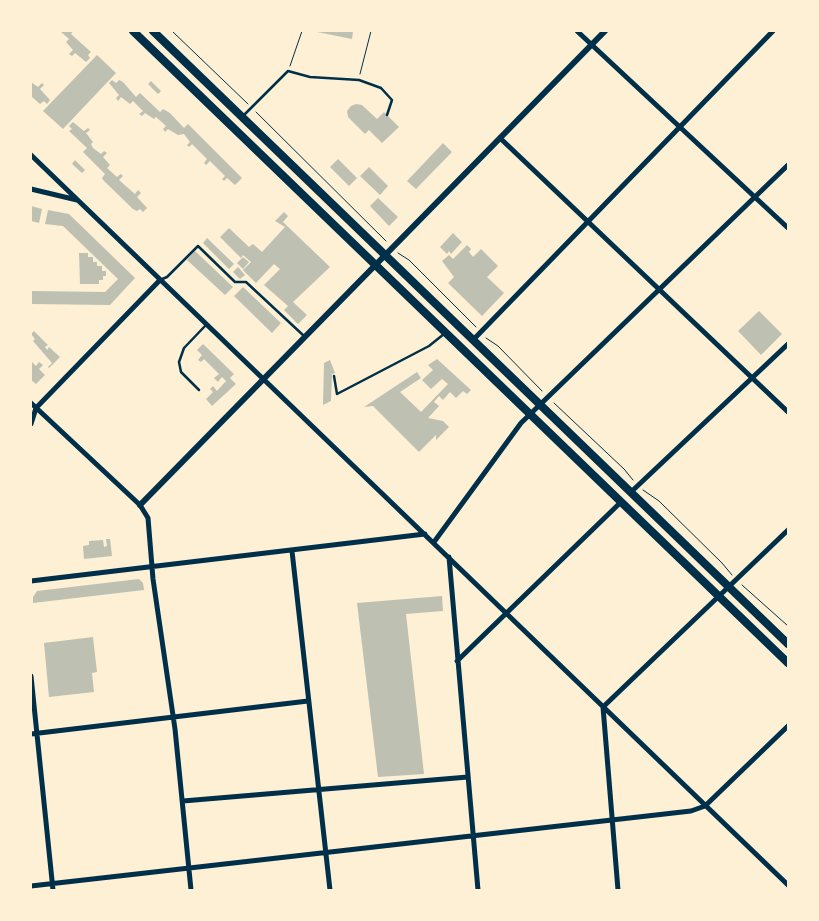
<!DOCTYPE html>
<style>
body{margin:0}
#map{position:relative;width:819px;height:921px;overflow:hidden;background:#fdf0d5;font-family:"Source Sans 3",sans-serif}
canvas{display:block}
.frame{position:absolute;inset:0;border:32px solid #fdf0d5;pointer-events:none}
</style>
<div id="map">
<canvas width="819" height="921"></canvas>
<div class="frame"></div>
</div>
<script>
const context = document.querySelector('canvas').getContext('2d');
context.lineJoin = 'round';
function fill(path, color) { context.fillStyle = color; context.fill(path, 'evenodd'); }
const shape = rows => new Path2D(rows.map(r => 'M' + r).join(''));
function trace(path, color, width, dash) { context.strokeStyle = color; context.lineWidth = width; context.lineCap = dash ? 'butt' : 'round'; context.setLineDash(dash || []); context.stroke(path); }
const building = shape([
 [60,31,73,31,71,34,91,52,88,55,90,58,86,62,75,53,72,56,69,54,73,50,66,42,69,39],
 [312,31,353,31,352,39],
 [97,55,116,73,63,129,43,111],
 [112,80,116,83,119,80,123,82,136,97,140,93,160,112,163,109,170,113,184,128,188,124,242,178,235,185,227,178,224,181,222,179,225,176,210,161,206,165,204,163,207,159,192,144,189,147,187,145,190,142,184,134,178,135,168,129,165,132,163,129,166,126,156,117,154,119,145,113,142,116,139,114,143,111,133,101,130,104,121,97,118,101,116,98,119,95,109,83],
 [151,81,161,91,158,94,148,84],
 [31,82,38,87,42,83,44,85,40,89,50,100,47,104,44,101,40,104,32,97],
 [356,104,362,105,377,119,384,112,399,127,382,143,369,130,365,134,348,117,347,111,351,106],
 [73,122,84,131,88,128,90,130,86,133,93,142,91,144,93,148,101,154,104,151,107,153,103,157,110,165,107,168,117,177,121,174,123,176,119,180,135,194,138,190,141,193,137,197,147,208,143,212,140,209,137,211,133,209,104,181,102,178,105,174,83,152,87,148,69,131,72,129,69,126],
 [443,143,452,152,416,189,407,181],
 [338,159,357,178,349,186,330,167],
 [75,160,85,170,82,173,72,164],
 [369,167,388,186,380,195,360,176],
 [378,198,398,217,389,226,370,206],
 [31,206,42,209,39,223,31,221],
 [48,210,69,214,135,278,110,305,31,304,31,291,105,292,118,279,63,226,45,224],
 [284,212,288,216,283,222,330,267,293,302,307,315,298,324,284,310,288,306,264,285,280,269,274,264,256,283,243,270,251,262,243,255,241,258,220,237,229,228,249,247,253,244,262,252,285,227,275,221],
 [453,233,462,242,451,254,449,251,447,254,440,247],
 [207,238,234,264,229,269,203,243],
 [467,245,471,249,469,252,473,257,481,249,498,266,487,277,504,293,482,316,448,283,454,277,442,261,449,255,453,259],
 [195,251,233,287,225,295,187,260],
 [79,253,88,253,88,257,93,257,93,262,97,262,97,266,102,266,102,271,106,271,106,276,103,276,103,280,99,280,99,284,80,284],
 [243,257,249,262,243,269,237,263],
 [238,267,245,275,240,279,233,272],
 [243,287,281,323,272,333,234,296],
 [759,311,782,334,761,355,738,331],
 [34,331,48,345,45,347,47,350,49,347,60,357,49,368,48,367,52,363,33,341,35,339,31,334],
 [203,344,234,374,230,378,236,384,212,406,206,399,213,392,210,389,213,386,217,391,226,381,222,377,218,382,214,378,219,374,204,359,201,362,198,360,202,355,197,350],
 [437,359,471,390,467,394,463,391,456,398,450,392,443,400,439,396,434,402,439,406,428,418,443,421,449,427,436,440,436,435,419,452,373,406,364,407,417,372,421,378,400,392,421,412,448,384,442,379,431,389,422,380,433,370,428,365],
 [330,360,335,373,332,374,331,401,323,405,324,363],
 [31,361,36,366,39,362,43,365,39,369,45,375,36,384,31,380],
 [106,539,110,539,112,556,84,559,83,546,89,545,89,541,103,540,104,547,107,546],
 [139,579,143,583,144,590,33,603,33,597,37,591],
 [442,596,443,611,406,614,424,774,378,777,357,603],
 [93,637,97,672,92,673,94,692,49,697,44,643]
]);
const path = shape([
 [172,31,248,104],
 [290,66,302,31],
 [360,74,371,31],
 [256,112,386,241],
 [398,253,409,260,476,327],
 [486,338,498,346,542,391],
 [554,403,624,469,633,480],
 [643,490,659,501,722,563,732,575],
 [742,585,788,626]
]);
const service = shape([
 [243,116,288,71,310,77,359,80,381,88,392,100,387,115],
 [160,280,167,277,198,246,235,282,246,282,304,336],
 [334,376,337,394,429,346,444,334],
 [199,390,181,372,179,362,184,348,206,325]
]);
const minor = shape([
 [577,31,788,228],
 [500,138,788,412],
 [31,155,788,885],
 [31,189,77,200],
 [473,340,773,31],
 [31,403,140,505,148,518,153,579,175,729,191,890],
 [31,424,36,408,160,280],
 [631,492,788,344],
 [434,542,521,423,788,165],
 [292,551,330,890],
 [449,557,478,890],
 [31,581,425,534],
 [457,661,621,502],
 [31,676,53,890],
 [603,707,788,530],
 [603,707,618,890],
 [31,734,308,701],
 [183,801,468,777],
 [31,886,691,811,705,806,788,726]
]);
const tertiary = shape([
 [140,505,605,31]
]);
const secondary = shape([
 [133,31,788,663],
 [153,31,788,644]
]);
fill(building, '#bec0b2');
trace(path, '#003049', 1);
trace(service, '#003049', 2.5);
trace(minor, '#003049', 5);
trace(tertiary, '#003049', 6);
trace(secondary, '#003049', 8);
</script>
